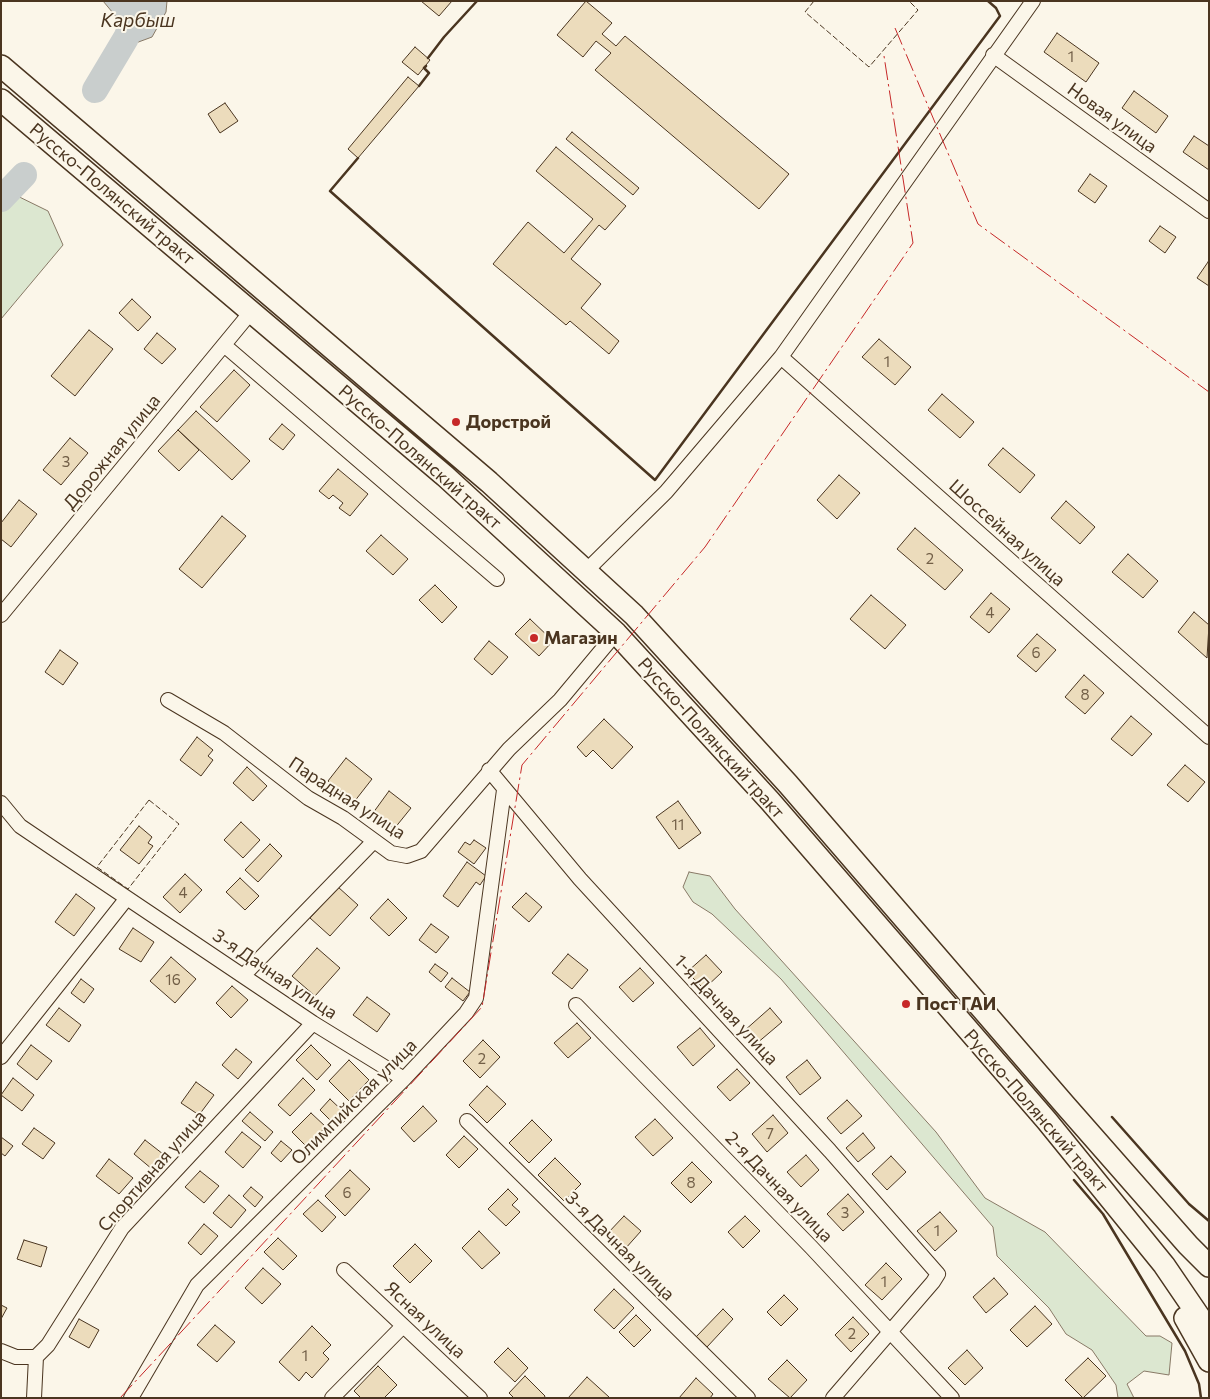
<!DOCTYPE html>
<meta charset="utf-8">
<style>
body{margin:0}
#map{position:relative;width:1210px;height:1399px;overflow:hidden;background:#fbf6e9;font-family:Commissioner,sans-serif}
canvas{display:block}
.frame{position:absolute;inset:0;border:2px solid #4a3520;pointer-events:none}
</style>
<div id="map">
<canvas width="1210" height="1399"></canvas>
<div class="frame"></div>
</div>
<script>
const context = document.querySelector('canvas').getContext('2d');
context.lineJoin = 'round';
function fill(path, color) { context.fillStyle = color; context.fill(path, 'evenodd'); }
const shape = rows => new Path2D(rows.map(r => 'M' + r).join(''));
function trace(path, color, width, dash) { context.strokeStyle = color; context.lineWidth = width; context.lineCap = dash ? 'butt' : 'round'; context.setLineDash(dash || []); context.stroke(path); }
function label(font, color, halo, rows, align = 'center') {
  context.font = font + ' Commissioner,sans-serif'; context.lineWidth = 4; context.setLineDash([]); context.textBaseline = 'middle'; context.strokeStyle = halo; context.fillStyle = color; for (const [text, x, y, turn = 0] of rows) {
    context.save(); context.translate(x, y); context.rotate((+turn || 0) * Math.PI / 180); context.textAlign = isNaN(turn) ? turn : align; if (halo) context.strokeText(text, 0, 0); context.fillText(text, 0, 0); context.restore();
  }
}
const green = shape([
 [1,188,48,211,63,245,1,319,1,188],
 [689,872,710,876,735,909,936,1132,985,1198,1045,1232,1146,1336,1160,1336,1172,1343,1169,1375,1144,1371,1127,1384,1134,1398,1118,1398,1116,1385,1092,1350,1066,1334,1049,1308,997,1256,993,1227,781,979,712,914,693,902,683,887,689,872]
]);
const water = shape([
 [103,1,167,1,166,12,152,37,114,51,118,19,103,1]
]);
const river = shape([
 [95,90,126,38,135,17,132,1],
 [1,199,24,175]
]);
const building = shape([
 [421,1,452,1,439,16,421,1],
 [586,1,612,23,602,34,616,46,625,36,789,174,759,209,595,70,611,53,596,41,583,57,557,35,586,1],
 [1057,33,1099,63,1086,82,1044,52,1057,33],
 [415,47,430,60,418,75,402,62,415,47],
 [408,77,419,86,358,158,348,149,408,77],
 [1134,91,1168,116,1156,133,1122,108,1134,91],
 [225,103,238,121,220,133,208,114,225,103],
 [572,132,639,188,633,195,566,139,572,132],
 [1194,136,1209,146,1209,170,1183,152,1194,136],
 [556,147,626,206,605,230,599,225,571,259,601,284,581,308,619,341,609,354,570,321,566,325,493,264,528,222,564,253,593,219,536,171,556,147],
 [1090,174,1107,186,1095,203,1078,191,1090,174],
 [1160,226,1176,237,1165,253,1149,241,1160,226],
 [1208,262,1209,263,1209,286,1197,278,1208,262],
 [132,299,151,317,138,331,119,313,132,299],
 [89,330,113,349,75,396,51,376,89,330],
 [157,333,176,349,162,364,144,349,157,333],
 [879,339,911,367,895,385,862,357,879,339],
 [234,370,250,385,217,422,200,407,234,370],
 [942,394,974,422,960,438,928,410,942,394],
 [196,411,250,461,232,480,178,430,196,411],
 [282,424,295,435,283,450,269,439,282,424],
 [178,430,199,450,179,471,158,451,178,430],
 [70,438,88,453,61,485,43,470,70,438],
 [1003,448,1035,475,1020,493,988,465,1003,448],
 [338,469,368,494,350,516,339,508,343,503,333,495,329,499,319,491,338,469],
 [839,475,860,493,837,519,817,500,839,475],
 [19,500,37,514,11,547,1,539,1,523,19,500],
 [1066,501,1095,527,1080,544,1051,518,1066,501],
 [222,516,246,536,202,588,179,569,222,516],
 [915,528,963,570,945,590,897,549,915,528],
 [381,535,408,559,393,575,366,551,381,535],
 [1128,554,1158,581,1143,598,1112,572,1128,554],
 [435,585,457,607,442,623,419,600,435,585],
 [991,593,1010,609,989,633,970,617,991,593],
 [871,595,906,625,885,649,850,619,871,595],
 [1194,612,1209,625,1207,658,1178,632,1194,612],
 [530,619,553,641,539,656,515,634,530,619],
 [1037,634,1056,650,1036,672,1017,656,1037,634],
 [489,641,508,657,492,675,474,659,489,641],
 [60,650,78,663,63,685,45,672,60,650],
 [1084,675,1104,693,1085,714,1065,697,1084,675],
 [1131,716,1152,734,1132,756,1111,739,1131,716],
 [604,719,633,747,612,769,593,750,586,757,577,747,604,719],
 [197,737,213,750,208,756,213,760,201,776,180,760,197,737],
 [346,758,372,779,354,802,328,781,346,758],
 [1185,765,1205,782,1188,802,1167,785,1185,765],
 [247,767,267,786,253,801,233,783,247,767],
 [389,791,411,808,394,829,373,813,389,791],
 [678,801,701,833,679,849,656,817,678,801],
 [241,822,260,840,243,858,224,840,241,822],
 [139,826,152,837,148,843,153,846,139,864,120,850,139,826],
 [474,840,486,848,474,864,458,852,465,842,470,845,474,840],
 [270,844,282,856,258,882,245,870,270,844],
 [467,862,486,876,480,885,476,882,458,907,443,896,467,862],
 [185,874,202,890,180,913,163,897,185,874],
 [240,878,259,896,245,910,226,892,240,878],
 [338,887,358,905,330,936,310,918,338,887],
 [526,893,542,907,529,922,512,907,526,893],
 [76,894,95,908,74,936,55,922,76,894],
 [388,899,407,918,389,936,370,918,388,899],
 [431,924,449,937,436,953,419,940,431,924],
 [133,928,154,942,141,962,119,949,133,928],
 [317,948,340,968,315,996,292,976,317,948],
 [568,954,588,970,572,989,552,973,568,954],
 [706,955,722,972,704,989,687,972,706,955],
 [171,957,196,979,175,1003,150,981,171,957],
 [435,964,448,973,441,982,429,972,435,964],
 [640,968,654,983,633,1002,619,987,640,968],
 [452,978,470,992,463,1001,445,987,452,978],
 [81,979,94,989,84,1003,71,993,81,979],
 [232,986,248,1000,231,1018,216,1003,232,986],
 [367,997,390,1014,377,1032,353,1015,367,997],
 [59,1008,81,1025,69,1042,46,1025,59,1008],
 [770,1008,782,1022,756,1044,744,1031,770,1008],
 [577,1023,591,1038,568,1058,554,1043,577,1023],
 [700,1028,715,1046,693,1066,677,1047,700,1028],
 [483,1040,500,1057,480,1078,463,1061,483,1040],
 [31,1045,52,1061,37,1080,17,1064,31,1045],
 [311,1045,331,1065,317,1080,296,1060,311,1045],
 [236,1049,252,1062,238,1079,222,1065,236,1049],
 [349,1060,369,1080,349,1101,329,1081,349,1060],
 [807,1060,821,1078,800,1095,786,1077,807,1060],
 [737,1069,750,1083,730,1101,717,1087,737,1069],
 [13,1078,34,1095,22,1111,1,1095,13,1078],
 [303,1078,315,1090,290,1116,278,1105,303,1078],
 [196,1082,214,1095,199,1115,181,1103,196,1082],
 [487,1086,506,1104,487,1123,469,1105,487,1086],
 [330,1099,349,1117,338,1128,320,1110,330,1099],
 [847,1100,862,1116,841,1134,827,1118,847,1100],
 [423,1106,437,1121,414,1142,401,1128,423,1106],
 [250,1112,273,1132,265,1141,242,1121,250,1112],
 [311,1113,326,1127,306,1146,292,1132,311,1113],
 [773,1115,788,1133,767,1152,752,1134,773,1115],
 [655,1119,673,1138,653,1156,635,1137,655,1119],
 [532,1120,552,1140,529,1163,509,1143,532,1120],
 [34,1128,55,1143,43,1159,22,1144,34,1128],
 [242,1132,261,1147,243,1168,225,1152,242,1132],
 [863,1133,875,1148,858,1162,846,1148,863,1133],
 [464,1136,478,1149,459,1168,446,1155,464,1136],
 [1,1137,13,1146,5,1156,1,1153,1,1137],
 [145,1140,163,1154,152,1169,134,1154,145,1140],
 [281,1141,292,1150,281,1162,271,1153,281,1141],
 [806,1155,819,1170,801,1187,787,1172,806,1155],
 [891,1156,906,1172,887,1190,872,1174,891,1156],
 [555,1158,581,1184,564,1201,538,1175,555,1158],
 [109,1159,133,1178,119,1194,96,1176,109,1159],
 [692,1162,712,1182,691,1203,671,1183,692,1162],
 [350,1170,370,1189,345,1216,325,1196,350,1170],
 [200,1171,219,1186,204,1203,185,1187,200,1171],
 [251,1187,263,1197,255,1207,243,1196,251,1187],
 [508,1189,518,1199,512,1205,520,1212,506,1226,488,1209,508,1189],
 [848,1194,864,1212,843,1231,827,1214,848,1194],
 [229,1195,246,1210,231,1228,213,1213,229,1195],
 [318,1200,336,1217,322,1232,303,1214,318,1200],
 [940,1212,957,1231,935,1251,917,1231,940,1212],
 [624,1216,641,1231,625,1249,607,1234,624,1216],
 [745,1216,760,1231,743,1248,728,1232,745,1216],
 [204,1224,218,1236,201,1255,188,1243,204,1224],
 [479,1231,500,1253,482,1269,462,1248,479,1231],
 [278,1238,297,1256,283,1270,264,1252,278,1238],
 [24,1240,47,1247,41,1267,17,1259,24,1240],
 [415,1244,432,1261,410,1283,393,1266,415,1244],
 [886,1263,902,1279,882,1300,865,1285,886,1263],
 [263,1268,281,1284,262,1304,245,1288,263,1268],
 [994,1278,1008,1294,986,1313,973,1297,994,1278],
 [614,1289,634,1308,614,1329,594,1310,614,1289],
 [784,1295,798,1309,781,1326,767,1312,784,1295],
 [1,1305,7,1308,1,1319,1,1305],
 [1035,1306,1052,1324,1027,1347,1010,1330,1035,1306],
 [723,1309,733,1319,707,1347,696,1337,723,1309],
 [636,1315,651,1330,634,1347,619,1332,636,1315],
 [853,1317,869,1334,851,1352,835,1335,853,1317],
 [79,1319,99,1330,89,1348,69,1337,79,1319],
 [215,1325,235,1342,217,1362,197,1345,215,1325],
 [312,1326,331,1345,323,1353,329,1359,312,1378,306,1372,299,1381,279,1362,312,1326],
 [508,1348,528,1368,515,1382,494,1362,508,1348],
 [967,1350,983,1368,965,1385,948,1368,967,1350],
 [1088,1358,1106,1376,1083,1398,1065,1380,1088,1358],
 [787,1360,807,1380,790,1398,768,1379,787,1360],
 [378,1366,397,1385,384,1398,361,1398,354,1391,378,1366],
 [525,1376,545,1396,544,1398,514,1398,509,1393,525,1376],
 [587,1377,609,1397,608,1398,568,1398,587,1377],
 [696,1378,713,1394,710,1398,679,1398,696,1378]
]);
const minor = shape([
 [993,55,1209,211],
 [224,345,497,579],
 [781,357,1209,737],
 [587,570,666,492,781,357,1033,1],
 [1,615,251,312],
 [168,700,224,733,308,798,343,818,391,853,407,856,421,851,509,749,560,700,616,633],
 [489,770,580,879,830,1151,938,1274,933,1282,833,1398],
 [1,803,20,826,57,851,313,1023,404,1079],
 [243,976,374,841],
 [576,1005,812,1248,952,1398],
 [1,1057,127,898],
 [467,1121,748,1398],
 [344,1270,480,1398],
 [1,1351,16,1357,36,1357],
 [36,1357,48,1345,122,1228,313,1023],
 [34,1398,36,1357],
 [131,1398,197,1285,404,1079,466,1013,476,998,504,790],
 [332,1398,403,1326]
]);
const primary = shape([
 [1,66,489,482,634,615,788,784,1065,1105,1188,1245,1209,1266],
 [1,100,445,476,616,633,770,801,1047,1121,1164,1265,1209,1331],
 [1185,1318,1209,1361]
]);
const fence = shape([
 [814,1,805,12,869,67,918,10,909,1],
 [1209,711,1209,714],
 [149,800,179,824,128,889,97,867,149,800]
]);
const wall = shape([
 [428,58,444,37,477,1],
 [419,86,429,73,424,68,426,66],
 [358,158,330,191,655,480,1000,16,996,8,988,1],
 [1112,1117,1189,1204,1209,1221],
 [1074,1180,1103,1214,1185,1351,1199,1384,1201,1398]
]);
const power = shape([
 [895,28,978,224,1209,392],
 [120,1398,482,1007,522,765,705,547,913,243,884,56]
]);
const markers = [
 [456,422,5,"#c62828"],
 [534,638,5,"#c62828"],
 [906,1004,5,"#c62828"]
];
const numberNames = [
 ["1",1071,57],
 ["1",887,362],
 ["3",66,462],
 ["2",930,559],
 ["4",990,613],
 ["6",1036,653],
 ["8",1085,695],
 ["11",678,825],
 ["4",183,893],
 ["16",173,980],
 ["2",482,1059],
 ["7",770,1134],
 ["8",691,1183],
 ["6",347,1193],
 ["3",845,1213],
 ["1",937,1231],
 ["1",884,1282],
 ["2",852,1334],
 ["1",305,1356]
];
const streetNames = [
 ["Новая улица",1112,118,36],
 ["Русско-Полянский тракт",112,194,40],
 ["Дорожная улица",112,452,-51],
 ["Русско-Полянский тракт",420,457,41],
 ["Шоссейная улица",1007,533,42],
 ["Русско-Полянский тракт",711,738,48],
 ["Парадная улица",347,798,33],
 ["3-я Дачная улица",275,974,34],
 ["1-я Дачная улица",726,1010,47],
 ["Олимпийская улица",354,1102,-45],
 ["Русско-Полянский тракт",1036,1111,49],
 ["Спортивная улица",152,1171,-49],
 ["2-я Дачная улица",779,1187,46],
 ["3-я Дачная улица",620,1246,45],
 ["Ясная улица",425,1320,43]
];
const poiNames = [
 ["Дорстрой",466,422],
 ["Магазин",544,638],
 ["Пост ГАИ",916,1004]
];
const waterNames = [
 ["Карбыш",138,21]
];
fill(green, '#dce7d0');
trace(green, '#887966', 1);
fill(water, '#c9cecd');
trace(water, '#887966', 1);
trace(river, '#c9cecd', 26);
fill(building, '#ecdcbc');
trace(building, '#4a3520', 1);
trace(minor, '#4a3520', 16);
trace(primary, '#4a3520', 24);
trace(minor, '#fbf6e9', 14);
trace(primary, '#fbf6e9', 21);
trace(fence, '#4a3520', 1, [6, 2.5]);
trace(wall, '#4a3520', 2.5);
trace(power, '#c62828', 1, [18, 4, 2.5, 4]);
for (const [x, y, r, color] of markers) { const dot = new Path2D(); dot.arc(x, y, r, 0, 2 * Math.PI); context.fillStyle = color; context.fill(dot); trace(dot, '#fbf6e9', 2); }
label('15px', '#725f47', null, numberNames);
label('18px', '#4a3520', '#fbf6e9', streetNames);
label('bold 18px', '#4a3520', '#fbf6e9', poiNames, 'left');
label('italic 19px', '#4a3520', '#fbf6e9', waterNames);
</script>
